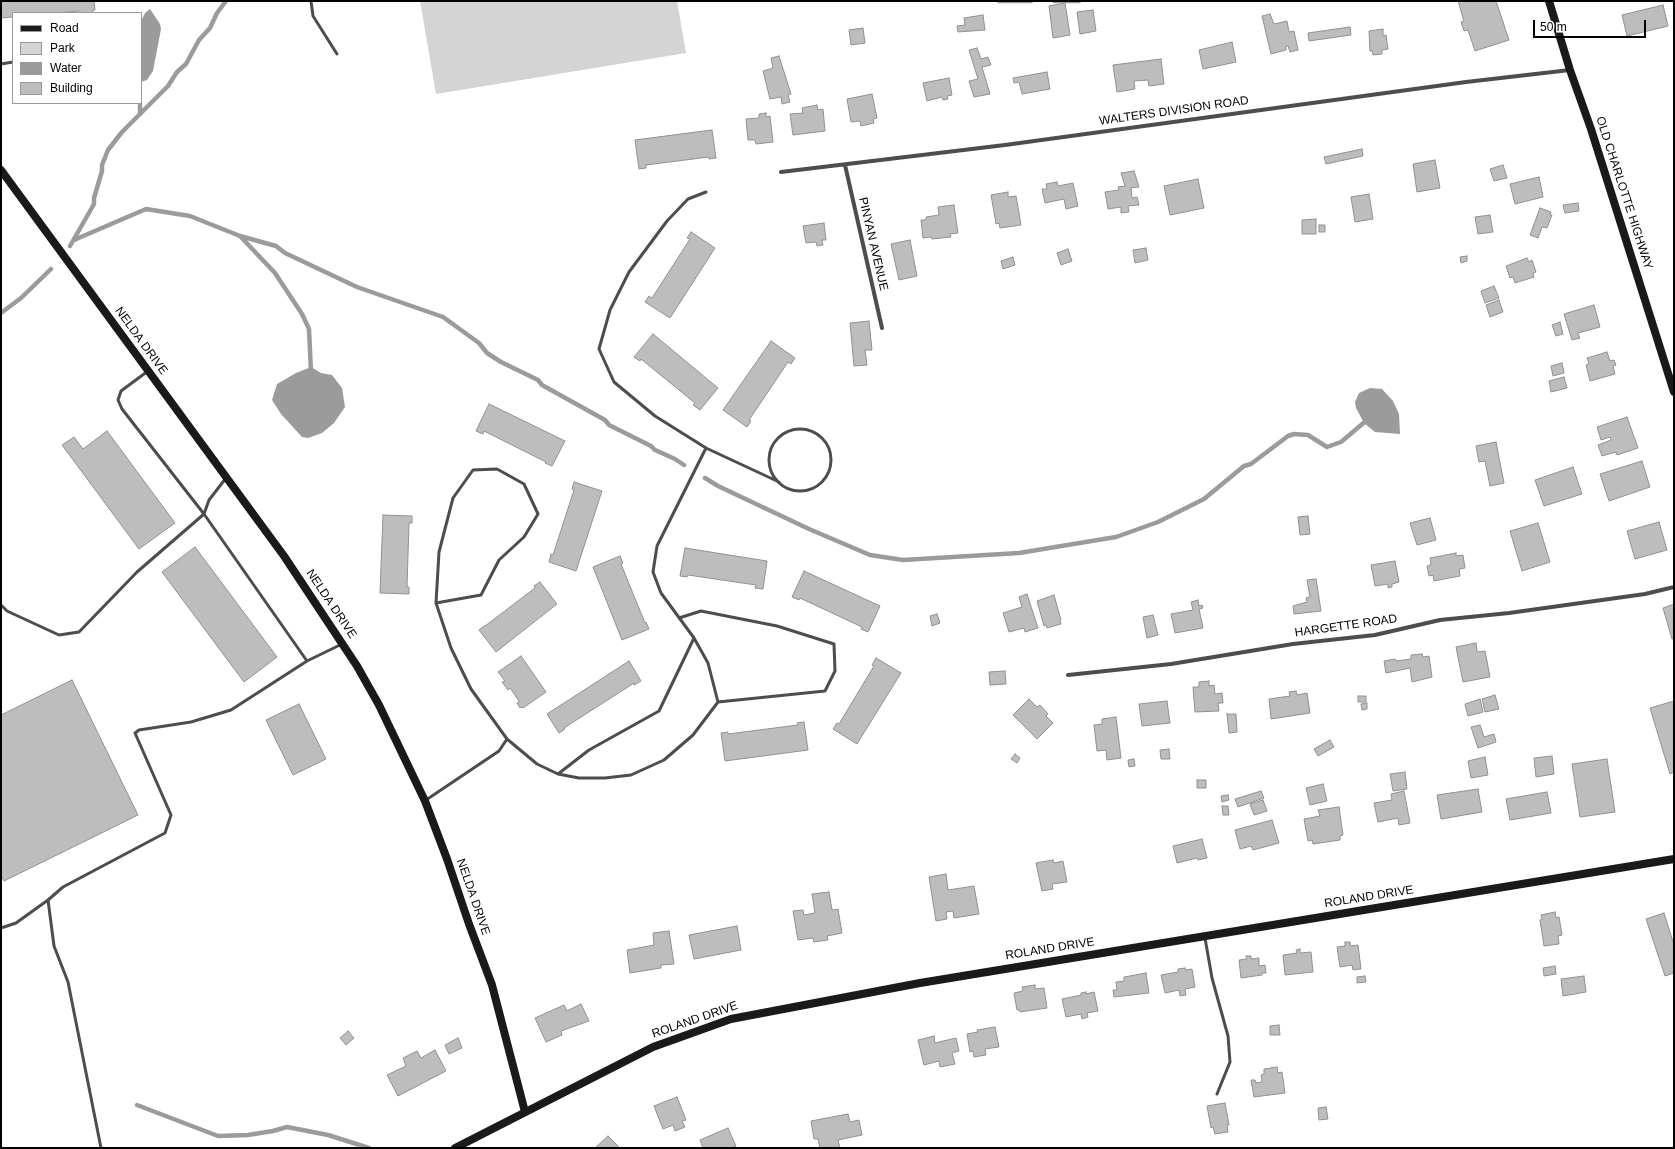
<!DOCTYPE html>
<style>
body{margin:0}
#map{position:relative;width:1675px;height:1149px;overflow:hidden;background:#fff;font-family:Helvetica,sans-serif}
canvas{display:block}
.frame{position:absolute;inset:0;border:2px solid #000;pointer-events:none}
.legend{position:absolute;left:12px;top:12px;width:130px;height:92px;box-sizing:border-box;background:#fff;border:1px solid #999;margin:0;padding:5px 7px;list-style:none;font-size:12px;color:#000}
.legend li{display:flex;align-items:center;gap:8px;height:20px}
.legend b{width:20px;border:1px solid #999}
.scale{position:absolute;left:1533px;top:20px;width:113px;height:18px;box-sizing:border-box;border:2px solid #000;border-top:0;padding-left:5px;font-size:12px;line-height:14px;white-space:nowrap;color:#000;-webkit-text-stroke:3px #fff;paint-order:stroke}
</style>
<div id="map">
<canvas width="1675" height="1149"></canvas>
<div class="frame"></div>
<ul class="legend">
<li><b style="height:5px;background:#1a1a1a"></b>Road</li>
<li><b style="height:11px;background:#d4d4d4"></b>Park</li>
<li><b style="height:11px;background:#9b9b9b"></b>Water</li>
<li><b style="height:11px;background:#bdbdbd"></b>Building</li>
</ul>
<div class="scale">50 m</div>
</div>
<script>
const context = document.querySelector('canvas').getContext('2d');
context.lineJoin = 'round';
function fill(path, color) { context.fillStyle = color; context.fill(path, 'evenodd'); }
const shape = rows => new Path2D(rows.map(r => 'M' + r).join(''));
function trace(path, color, width, dash) { context.strokeStyle = color; context.lineWidth = width; context.lineCap = dash ? 'butt' : 'round'; context.setLineDash(dash || []); context.stroke(path); }
function label(font, color, halo, rows, align = 'center') {
  context.font = font + ' Helvetica,sans-serif'; context.lineWidth = 3; context.setLineDash([]); context.textBaseline = 'middle'; context.strokeStyle = halo; context.fillStyle = color; for (const [text, x, y, turn = 0] of rows) {
    context.save(); context.translate(x, y); context.rotate((+turn || 0) * Math.PI / 180); context.textAlign = isNaN(turn) ? turn : align; if (halo) context.strokeText(text, 0, 0); context.fillText(text, 0, 0); context.restore();
  }
}
const green = shape([
 [420,1,677,1,686,53,436,94]
]);
const water = shape([
 [150,9,160,24,161,29,153,71,147,80,141,82,141,21,145,13],
 [311,367,321,373,332,375,342,388,345,407,334,423,322,433,308,438,302,437,281,414,272,400,277,384,296,373],
 [1370,388,1382,389,1393,401,1399,414,1400,434,1375,432,1364,423,1356,408,1355,402,1359,393]
]);
const stream = shape([
 [999,1,1031,1],
 [1054,1,1079,1],
 [140,103,140,114],
 [240,236,275,273,302,314,309,329,311,372],
 [74,240,146,209,190,216,240,236,276,246,285,253,357,287,443,317,479,343,487,353,501,362,538,380,542,385,605,420,609,425,651,446,655,450,675,459,684,465],
 [70,246,94,204,94,198,102,171,102,165,108,150,122,132,168,86,177,72,186,64,199,40,210,28,217,13,226,1],
 [1,313,21,298,51,269],
 [705,478,718,486,809,529,870,555,903,560,1019,553,1116,537,1158,522,1204,499,1244,466,1251,464,1288,436,1294,434,1308,435,1327,447,1341,442,1367,420],
 [137,1105,218,1136,248,1135,273,1131,287,1127,328,1135,369,1148]
]);
const building = shape([
 [1,1,94,1,95,10,92,11,92,13,79,13,78,11,59,13,13,13,13,17,1,18,1,1],
 [1458,1,1496,1,1509,40,1475,51,1468,30,1464,31,1461,22,1464,21,1458,1],
 [1065,3,1070,35,1053,38,1049,6,1065,3],
 [1663,5,1668,26,1627,36,1622,15,1663,5],
 [1093,10,1096,31,1080,34,1077,12,1093,10],
 [1270,14,1274,24,1287,21,1289,32,1294,31,1298,50,1290,52,1288,46,1286,46,1286,50,1271,54,1262,16,1270,14],
 [983,15,985,30,958,32,957,26,965,25,964,18,983,15],
 [1350,27,1351,35,1309,41,1308,33,1350,27],
 [863,28,865,43,851,45,849,30,863,28],
 [1383,29,1383,36,1386,35,1388,49,1382,50,1382,54,1373,55,1372,51,1370,51,1369,31,1383,29],
 [1232,42,1236,62,1203,69,1199,50,1232,42],
 [977,48,981,59,988,57,991,65,982,67,990,94,974,97,969,81,978,79,969,50,977,48],
 [779,56,791,94,788,95,790,102,782,104,781,97,770,99,763,71,773,68,771,58,779,56],
 [1161,59,1164,84,1149,86,1148,80,1134,81,1135,89,1117,92,1113,65,1161,59],
 [1047,72,1050,89,1022,94,1019,82,1014,83,1013,78,1047,72],
 [949,78,952,95,947,96,948,99,943,100,942,97,927,101,923,83,949,78],
 [872,94,877,118,873,119,874,123,861,126,860,121,851,122,847,99,872,94],
 [817,105,818,110,823,109,825,131,793,135,790,114,803,113,802,108,817,105],
 [766,113,766,117,770,116,773,142,756,144,755,140,748,140,746,119,759,118,759,114,766,113],
 [712,130,716,158,709,159,709,157,646,165,646,168,639,169,635,140,712,130],
 [1362,149,1363,156,1326,164,1324,157,1362,149],
 [1435,160,1440,188,1417,192,1413,164,1435,160],
 [1503,165,1507,178,1494,181,1490,169,1503,165],
 [1134,171,1139,187,1131,188,1132,198,1137,197,1139,205,1128,206,1129,212,1121,213,1121,207,1108,209,1105,192,1119,190,1118,187,1125,186,1121,173,1134,171],
 [1539,177,1543,197,1515,204,1510,184,1539,177],
 [1198,179,1204,208,1170,215,1164,186,1198,179],
 [1057,182,1058,186,1073,183,1078,206,1066,209,1064,199,1045,203,1042,189,1047,189,1046,184,1057,182],
 [1008,192,1008,197,1016,196,1021,225,1000,228,999,223,996,224,991,195,1008,192],
 [1369,194,1373,219,1355,222,1351,197,1369,194],
 [1578,203,1579,211,1565,213,1563,205,1578,203],
 [954,205,958,233,950,234,951,237,932,239,931,237,923,238,921,220,926,220,926,217,939,215,938,207,954,205],
 [1540,208,1551,212,1550,215,1552,215,1547,228,1542,227,1538,238,1530,235,1540,208],
 [1490,215,1493,232,1478,234,1475,217,1490,215],
 [1316,219,1316,234,1302,234,1302,220,1316,219],
 [824,223,826,240,822,240,823,245,817,246,816,242,806,243,803,226,824,223],
 [1319,225,1325,225,1325,232,1319,232,1319,225],
 [691,232,715,248,670,318,645,302,649,296,652,298,690,239,687,238,691,232],
 [910,240,917,276,899,280,891,244,910,240],
 [1146,248,1148,260,1135,263,1133,250,1146,248],
 [1068,249,1072,261,1061,265,1057,253,1068,249],
 [1467,256,1467,261,1461,263,1460,257,1467,256],
 [1013,257,1015,265,1003,269,1001,261,1013,257],
 [1527,258,1529,262,1532,260,1536,272,1533,273,1534,277,1515,283,1513,277,1510,278,1506,266,1527,258],
 [1494,286,1499,298,1485,303,1481,291,1494,286],
 [1499,300,1503,312,1490,317,1486,305,1499,300],
 [1594,305,1600,327,1578,333,1580,338,1572,340,1564,314,1594,305],
 [869,321,872,350,865,350,867,365,854,366,850,323,869,321],
 [1560,322,1563,334,1556,336,1552,325,1560,322],
 [653,334,718,388,700,410,693,405,695,403,641,359,640,361,634,357,653,334],
 [771,341,795,358,791,364,788,362,749,420,751,421,747,427,723,410,771,341],
 [1607,352,1610,361,1614,360,1616,365,1613,366,1615,374,1590,381,1586,365,1589,364,1587,358,1607,352],
 [1562,363,1564,373,1553,376,1551,366,1562,363],
 [1564,377,1567,388,1551,392,1549,381,1564,377],
 [489,404,565,441,552,466,545,463,546,462,484,431,483,434,476,431,489,404],
 [1627,417,1638,448,1617,455,1616,452,1602,456,1598,445,1611,440,1610,437,1601,440,1597,427,1627,417],
 [107,431,175,523,139,549,62,445,74,437,83,449,107,431],
 [1496,442,1504,483,1490,486,1485,461,1479,462,1476,446,1496,442],
 [1642,461,1650,487,1609,501,1600,474,1642,461],
 [1573,467,1582,494,1544,506,1535,480,1573,467],
 [574,482,602,491,576,571,549,562,551,554,553,555,574,490,572,489,574,482],
 [383,515,412,516,412,523,409,523,407,587,409,587,409,594,380,593,383,515],
 [1308,516,1310,534,1300,535,1298,517,1308,516],
 [1430,518,1436,540,1417,545,1410,523,1430,518],
 [1659,522,1667,550,1635,559,1627,531,1659,522],
 [1538,523,1550,562,1522,571,1510,531,1538,523],
 [195,547,277,657,244,682,162,572,195,547],
 [685,548,767,561,763,589,755,588,756,585,688,575,687,577,680,576,685,548],
 [1456,553,1456,556,1463,555,1465,568,1459,569,1460,576,1434,581,1433,575,1429,576,1427,566,1431,565,1430,558,1456,553],
 [620,556,623,563,621,564,645,623,646,622,649,629,622,640,593,567,620,556],
 [1395,561,1399,582,1392,584,1392,587,1388,588,1388,584,1375,586,1371,565,1395,561],
 [804,571,880,606,868,632,861,629,862,627,800,598,799,600,792,597,804,571],
 [1316,579,1321,611,1294,614,1293,606,1307,602,1306,598,1310,597,1307,580,1316,579],
 [540,582,557,604,496,652,479,630,484,626,485,626,535,588,534,586,540,582],
 [1027,594,1038,628,1025,632,1024,628,1009,632,1003,613,1022,607,1019,597,1027,594],
 [1054,595,1061,620,1060,621,1061,624,1047,628,1046,625,1044,626,1037,601,1054,595],
 [1198,600,1199,606,1202,605,1203,608,1199,609,1203,628,1175,633,1171,614,1193,610,1191,602,1198,600],
 [1674,604,1674,638,1672,639,1663,608,1674,604],
 [937,614,940,623,932,626,930,616,937,614],
 [1153,615,1158,635,1147,638,1143,617,1153,615],
 [1476,643,1477,652,1485,651,1490,677,1463,682,1456,647,1476,643],
 [1422,654,1423,657,1429,656,1432,677,1412,682,1410,668,1386,673,1384,661,1395,659,1396,661,1411,659,1411,655,1422,654],
 [521,656,546,692,523,708,522,707,520,708,517,703,519,701,510,688,508,690,502,682,505,681,498,672,521,656],
 [876,658,901,673,857,744,833,729,837,723,839,724,874,666,872,665,876,658],
 [629,661,641,681,634,685,634,683,564,728,565,729,559,733,547,714,629,661],
 [1005,671,1006,684,990,685,989,672,1005,671],
 [72,680,138,815,4,881,1,875,1,715,72,680],
 [1209,681,1209,686,1214,685,1215,694,1222,693,1223,703,1218,703,1219,711,1195,712,1193,687,1199,687,1199,682,1209,681],
 [1296,691,1297,695,1307,693,1310,713,1271,719,1269,699,1290,696,1289,692,1296,691],
 [1495,695,1499,709,1485,712,1482,699,1495,695],
 [1358,696,1366,696,1366,702,1358,702,1358,696],
 [1029,699,1037,707,1040,705,1048,714,1046,716,1053,723,1037,739,1013,715,1029,699],
 [1480,699,1483,712,1468,716,1465,704,1480,699],
 [1167,701,1170,723,1142,726,1139,704,1167,701],
 [1674,701,1674,772,1670,774,1650,708,1674,701],
 [1367,703,1367,709,1362,710,1361,704,1367,703],
 [299,704,326,759,293,775,266,720,299,704],
 [1227,714,1236,714,1237,732,1229,733,1227,714],
 [1116,717,1121,758,1107,760,1106,750,1097,751,1094,725,1102,724,1102,719,1116,717],
 [804,722,808,750,725,761,721,733,728,732,728,734,798,725,797,723,804,722],
 [1480,725,1484,737,1494,734,1496,742,1478,748,1471,727,1480,725],
 [1330,740,1334,747,1318,756,1314,749,1330,740],
 [1169,749,1170,759,1161,759,1160,750,1169,749],
 [1015,754,1020,758,1017,763,1011,759,1015,754],
 [1552,756,1554,774,1536,777,1534,758,1552,756],
 [1485,757,1488,775,1471,778,1468,761,1485,757],
 [1134,759,1135,766,1129,767,1128,760,1134,759],
 [1607,759,1615,812,1580,817,1572,764,1607,759],
 [1405,772,1407,789,1393,791,1390,774,1405,772],
 [1197,780,1206,780,1206,788,1197,788,1197,780],
 [1323,784,1327,801,1310,805,1306,788,1323,784],
 [1478,789,1482,812,1441,819,1437,795,1478,789],
 [1261,791,1264,798,1238,807,1235,799,1261,791],
 [1404,791,1410,823,1399,825,1398,818,1378,822,1374,803,1392,800,1391,794,1404,791],
 [1547,792,1551,813,1510,820,1506,799,1547,792],
 [1228,795,1229,800,1222,802,1221,796,1228,795],
 [1263,800,1267,811,1254,815,1250,804,1263,800],
 [1222,806,1228,806,1229,815,1223,815,1222,806],
 [1339,807,1343,835,1340,836,1340,840,1313,844,1312,840,1308,841,1304,819,1320,816,1318,810,1339,807],
 [1272,820,1279,843,1253,850,1251,846,1240,849,1235,830,1272,820],
 [1202,839,1207,858,1198,860,1197,858,1177,863,1173,846,1202,839],
 [1053,860,1054,863,1063,861,1067,882,1052,884,1053,889,1042,891,1036,863,1053,860],
 [946,874,948,890,974,886,979,914,954,918,953,911,946,912,947,919,936,921,929,877,946,874],
 [829,892,832,910,838,909,842,933,827,936,828,940,814,942,813,938,798,940,793,911,803,910,804,915,815,913,812,894,829,892],
 [1555,912,1556,918,1559,917,1562,935,1558,936,1559,944,1544,946,1540,920,1542,919,1541,915,1555,912],
 [1664,913,1674,945,1674,973,1665,976,1646,919,1664,913],
 [737,926,741,950,694,959,689,935,737,926],
 [669,931,674,964,661,965,661,968,630,973,627,950,654,945,653,933,669,931],
 [1345,942,1350,942,1351,946,1358,945,1361,969,1353,970,1352,965,1340,967,1337,947,1345,946,1345,942],
 [1300,949,1300,953,1311,952,1313,972,1285,975,1283,955,1297,953,1296,950,1300,949],
 [1246,956,1251,956,1251,959,1259,958,1259,966,1265,965,1266,973,1262,973,1262,975,1241,978,1239,960,1247,959,1246,956],
 [1555,966,1556,974,1544,976,1543,968,1555,966],
 [1185,968,1185,970,1192,969,1195,987,1185,989,1186,995,1180,996,1179,990,1165,993,1161,975,1178,972,1178,969,1185,968],
 [1146,973,1149,993,1114,997,1113,990,1117,990,1116,982,1124,981,1124,977,1146,973],
 [1365,976,1366,982,1357,983,1357,977,1365,976],
 [1584,976,1586,992,1563,996,1561,979,1584,976],
 [1035,985,1035,989,1044,988,1047,1008,1020,1012,1020,1010,1017,1010,1014,993,1023,991,1022,987,1035,985],
 [1086,992,1086,994,1094,992,1098,1011,1087,1013,1088,1017,1082,1019,1081,1014,1066,1017,1062,999,1081,995,1081,993,1086,992],
 [581,1004,589,1021,561,1031,562,1035,546,1042,535,1018,564,1005,567,1011,581,1004],
 [1279,1025,1280,1035,1270,1035,1270,1026,1279,1025],
 [995,1027,999,1047,985,1049,986,1055,974,1057,973,1051,970,1052,967,1034,978,1032,977,1030,995,1027],
 [348,1031,354,1038,346,1045,340,1038,348,1031],
 [934,1036,935,1043,956,1038,959,1051,952,1053,955,1064,940,1067,939,1061,924,1065,918,1040,934,1036],
 [458,1038,462,1048,449,1054,445,1045,458,1038],
 [435,1050,446,1071,398,1096,387,1075,406,1066,403,1058,417,1051,421,1058,435,1050],
 [1277,1067,1278,1073,1282,1072,1285,1093,1254,1097,1251,1080,1255,1080,1256,1083,1262,1082,1261,1075,1264,1074,1264,1069,1277,1067],
 [677,1097,686,1120,682,1121,685,1127,675,1131,673,1125,663,1129,654,1106,677,1097],
 [1225,1103,1229,1125,1227,1125,1228,1132,1215,1134,1213,1127,1211,1128,1207,1106,1225,1103],
 [1326,1107,1328,1119,1319,1120,1318,1108,1326,1107],
 [848,1114,850,1122,859,1120,862,1135,838,1140,840,1148,820,1148,818,1139,814,1139,811,1121,848,1114],
 [728,1128,736,1146,730,1148,703,1148,700,1140,728,1128],
 [608,1136,620,1148,595,1148,608,1136]
]);
const lane = shape([
 [311,1,313,16,337,54],
 [1,64,13,62],
 '769 460a31 31 0 1 1 62 0a31 31 0 1 1-62 0Z',
 [706,448,779,482],
 [226,478,209,500,204,514,307,661],
 [1,605,7,611,59,635,79,632,137,572,204,514,122,409,118,400,121,391,148,371],
 [694,638,708,663,718,702],
 [507,739,537,764,558,774,589,750,659,711,694,638,661,593,653,572,657,546,706,448,655,416,614,382,599,349,610,310,629,272,667,221,688,199,706,192],
 [558,774,579,778,605,778,631,775,664,760,693,735,718,702,825,691,835,671,834,644,777,626,701,611,679,618],
 [426,800,499,751,507,739,471,689,451,648,436,603,439,552,453,498,473,470,497,469,524,484,538,514,524,537,499,560,481,595,436,603],
 [1,928,16,923,48,900],
 [1205,938,1212,978,1228,1036,1230,1062,1217,1094],
 [101,1148,68,982,54,946,48,900,63,887,165,833,171,815,135,733,139,730,191,722,231,710,307,661,342,644]
]);
const street = shape([
 [845,165,882,328],
 [781,172,1005,145,1466,82,1570,70],
 [1068,675,1171,664,1293,644,1375,635,1440,620,1509,613,1645,594,1674,587]
]);
const secondary = shape([
 [1549,1,1570,70,1591,129,1674,392],
 [1,170,284,556,357,666,379,705,425,801,447,859,469,924,492,985,525,1112],
 [455,1148,653,1047,731,1019,920,983,1674,859]
]);
const streetNames = [
 ["WALTERS DIVISION ROAD",1174,111,-8],
 ["OLD CHARLOTTE HIGHWAY",1624,193,72],
 ["PINYAN AVENUE",873,244,77],
 ["NELDA DRIVE",141,341,54],
 ["NELDA DRIVE",331,604,56],
 ["HARGETTE ROAD",1346,626,-8],
 ["NELDA DRIVE",473,897,71],
 ["ROLAND DRIVE",1369,897,-9],
 ["ROLAND DRIVE",1050,949,-9],
 ["ROLAND DRIVE",695,1020,-19]
];
fill(green, '#d4d4d4');
fill(water, '#9b9b9b');
trace(stream, '#9b9b9b', 4.5);
fill(building, '#bdbdbd');
trace(building, '#919191', 1);
trace(lane, '#4d4d4d', 3);
trace(street, '#4d4d4d', 4);
trace(secondary, '#1a1a1a', 8);
label('12px', '#000', '#fff', streetNames);
</script>
